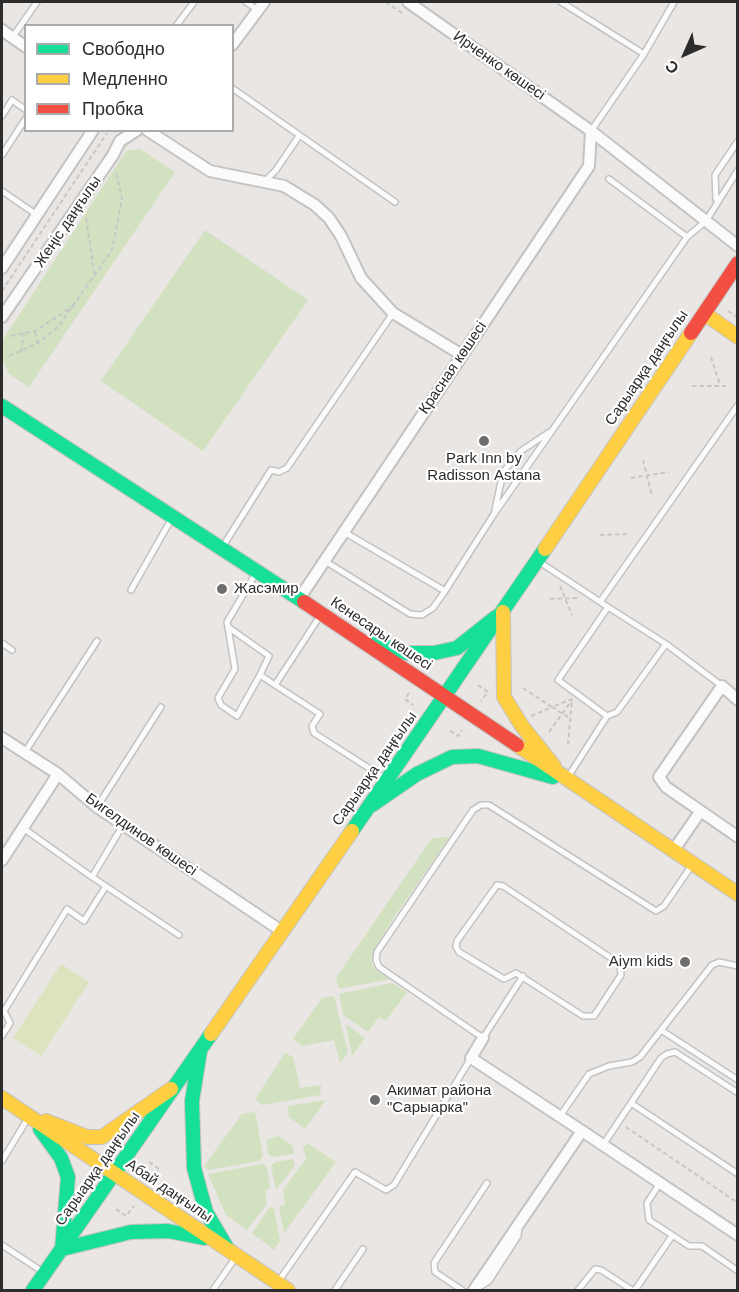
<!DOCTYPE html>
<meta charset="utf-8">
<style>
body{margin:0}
#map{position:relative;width:739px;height:1292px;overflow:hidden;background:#e9e6e3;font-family:Helvetica,sans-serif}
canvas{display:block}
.frame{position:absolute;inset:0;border:3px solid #2c2c2c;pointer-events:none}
.legend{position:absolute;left:24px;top:24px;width:210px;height:108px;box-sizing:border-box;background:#fff;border:2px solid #ababab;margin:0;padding:8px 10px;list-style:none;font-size:18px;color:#2c2c2c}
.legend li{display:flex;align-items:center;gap:12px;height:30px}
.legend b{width:30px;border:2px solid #ababab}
.north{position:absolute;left:655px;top:24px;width:60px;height:60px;-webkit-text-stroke:4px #fff;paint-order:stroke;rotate:225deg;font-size:16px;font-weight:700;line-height:24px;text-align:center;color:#2c2c2c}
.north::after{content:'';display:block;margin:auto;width:21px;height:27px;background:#2c2c2c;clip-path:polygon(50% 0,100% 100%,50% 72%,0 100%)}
</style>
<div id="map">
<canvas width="739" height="1292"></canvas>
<div class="frame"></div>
<ul class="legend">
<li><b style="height:8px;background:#16e098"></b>Свободно</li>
<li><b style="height:8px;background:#ffcf43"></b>Медленно</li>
<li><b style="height:8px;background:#f24e42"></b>Пробка</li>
</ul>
<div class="north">С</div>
</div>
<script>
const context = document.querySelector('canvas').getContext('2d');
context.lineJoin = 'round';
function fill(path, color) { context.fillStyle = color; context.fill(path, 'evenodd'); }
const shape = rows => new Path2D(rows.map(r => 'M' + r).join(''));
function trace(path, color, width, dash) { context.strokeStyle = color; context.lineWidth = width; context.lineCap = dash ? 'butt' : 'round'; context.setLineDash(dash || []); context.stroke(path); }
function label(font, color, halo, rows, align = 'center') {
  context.font = font + ' Helvetica,sans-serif'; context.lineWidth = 4.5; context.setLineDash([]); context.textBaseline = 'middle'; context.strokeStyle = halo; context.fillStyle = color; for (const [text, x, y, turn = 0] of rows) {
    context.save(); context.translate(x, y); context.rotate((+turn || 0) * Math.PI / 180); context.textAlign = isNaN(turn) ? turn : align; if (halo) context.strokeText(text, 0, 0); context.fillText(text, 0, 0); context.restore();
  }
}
const green = shape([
 [140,149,175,172,29,387,9,374,2,357,2,341,126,151],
 [205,230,308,300,203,451,101,381],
 [450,837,394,917,372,956,372,964,378,972,390,979,339,989,336,978,432,838],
 [392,983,407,992,386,1021,379,1017,368,1032,343,1015,339,994],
 [334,996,348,1053,340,1063,334,1040,302,1046,293,1039,322,998],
 [346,1024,365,1038,352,1056],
 [285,1053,293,1057,300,1088,321,1085,320,1095,262,1105,255,1099],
 [326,1100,305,1129,289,1117,288,1106],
 [255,1112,263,1156,259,1161,208,1170,204,1166,242,1114],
 [278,1136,293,1146,294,1154,273,1157,268,1153,266,1140],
 [307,1143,336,1162,284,1233,279,1206,285,1205,283,1190,306,1159,303,1148],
 [293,1159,295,1165,276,1190,271,1166,275,1162],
 [262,1164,267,1167,270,1188,265,1190,267,1204,247,1230,226,1215,208,1174],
 [270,1207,274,1208,280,1241,274,1250,252,1233]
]);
const pitch = shape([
 [61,964,89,982,41,1056,13,1038]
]);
const path = shape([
 [386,2,402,13],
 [86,218,95,278],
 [2,291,107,133],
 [728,311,737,317,735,319],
 [35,332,38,343],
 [11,336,35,331,75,305],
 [21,352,24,334],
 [9,356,38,343,58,327,112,250,122,199,116,172],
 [711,357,720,385],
 [692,386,726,386],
 [643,460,652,496],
 [631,478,669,472],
 [600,535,627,534],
 [560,586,572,615],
 [550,599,577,598],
 [478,685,488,692,481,701],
 [523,688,552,707,572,699,568,745],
 [409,693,405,699,413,705],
 [531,716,552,707,571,719],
 [450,731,458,736,462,730],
 [549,732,572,700],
 [626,1127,738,1203],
 [149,1162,159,1169,151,1182],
 [116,1209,126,1216,134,1206]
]);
const lane = shape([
 [246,2,258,10],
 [561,2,644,54,591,131],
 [176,26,194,2],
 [12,38,37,2],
 [644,54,674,2],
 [232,88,395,202],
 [2,116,12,100,26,110],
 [2,155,26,118],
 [609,179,687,237],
 [265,181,276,170,299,136],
 [2,191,37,215],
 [716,199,715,175,738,141],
 [495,510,503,472,521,451,548,433],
 [344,532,445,591,494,514,687,237,706,221,738,170],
 [223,546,271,470,279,472,287,468,393,313],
 [325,561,410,614,422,615,433,608,445,591],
 [538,561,608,607,558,680,607,716,568,777],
 [256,573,227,622,228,627,269,656,260,675,275,685,320,616],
 [131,590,172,518],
 [228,627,235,669,218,698,221,705,237,716,260,675],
 [2,643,12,650],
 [275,685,320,714,312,726,314,733,386,779],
 [722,686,666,644,600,602,738,405],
 [607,716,617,712,666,644],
 [25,752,97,641],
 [97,807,161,707],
 [123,825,92,877,179,935],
 [23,828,92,877],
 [497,885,503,886,620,964,621,975,594,1016,583,1016,516,973,504,979,459,952,456,947,457,941,497,885],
 [523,976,483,1038,379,967,376,960,377,952,473,810,481,805,489,805,656,911,664,906,692,865],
 [661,1030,738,1080],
 [2,1036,10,1023,4,1011,67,909,84,921,106,886],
 [631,1103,738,1174],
 [560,1116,589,1074,609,1066,632,1062,640,1057,712,965,719,962,738,966],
 [603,1145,661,1058,667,1054,675,1052,738,1093],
 [2,1161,28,1118],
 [660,1183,647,1203,649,1220,689,1246,702,1246,738,1271],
 [2,1245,43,1272],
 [278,1282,355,1172,386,1190,394,1185,471,1058],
 [479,1287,489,1281,518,1236,519,1227],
 [213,1290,236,1257],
 [335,1290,363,1249],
 [462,1290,435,1272,434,1263,487,1183],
 [578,1290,595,1269,601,1270,632,1290],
 [635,1290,672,1236]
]);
const street = shape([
 [408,2,591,131,738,246],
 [2,30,26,47],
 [232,45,264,2],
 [147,130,210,171,284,186,315,205,329,218,341,236,361,278,393,313,462,355],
 [2,268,93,130],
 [2,317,113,155,120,141,137,130],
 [299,599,589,166,591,131],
 [738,700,722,686,659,777,666,787,738,837],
 [2,738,58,774,97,807,283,932],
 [673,851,700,812],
 [2,860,58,774],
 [582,1131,738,1235],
 [474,1290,582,1131,471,1058,483,1038]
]);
const fast = shape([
 [2,406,304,602],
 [374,643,407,653,434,653,457,648,496,617],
 [372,805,417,774,452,757,478,756,553,777],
 [352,831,545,549],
 [200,1051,192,1101,194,1168,206,1212,227,1248],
 [40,1129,61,1158,68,1177,62,1249,131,1232,168,1231,204,1238],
 [33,1290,211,1034]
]);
const slow = shape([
 [704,313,738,337],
 [545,549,691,333],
 [503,612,504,697,522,726,554,766],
 [517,745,738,894],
 [211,1034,352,831],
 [2,1098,288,1290],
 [46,1121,87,1137,102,1137,171,1089]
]);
const jam = shape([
 [691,333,738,263],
 [304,602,517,745]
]);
const markers = [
 [484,441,6,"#6e6d6c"],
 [222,589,6,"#6e6d6c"],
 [685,962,6,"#6e6d6c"],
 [375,1100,6,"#6e6d6c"]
];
const streetNames = [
 ["Ирченко көшесі",499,66,35],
 ["Жеңіс даңғылы",68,222,-56],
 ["Красная көшесі",453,368,-56],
 ["Сарыарқа даңғылы",647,368,-56],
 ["Кенесары көшесі",381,634,34],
 ["Сарыарқа даңғылы",375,769,-55],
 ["Бигелдинов көшесі",141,835,35],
 ["Сарыарқа даңғылы",98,1169,-55],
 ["Абай даңғылы",169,1191,34]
];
const poiNames = [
 ["Park Inn by",484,459,"center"],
 ["Radisson Astana",484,476,"center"],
 ["Жасэмир",234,589],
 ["Aiym kids",673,962,"right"],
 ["Акимат района",387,1091],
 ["\"Сарыарка\"",387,1108]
];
fill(green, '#d2e1c0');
fill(pitch, '#dbe4be');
trace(lane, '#c4c3c3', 8);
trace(street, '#c4c3c3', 14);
trace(fast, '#c4c3c3', 16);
trace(slow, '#c4c3c3', 16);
trace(jam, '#c4c3c3', 16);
trace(path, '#c7c7c6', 2, [4.5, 3]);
trace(lane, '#fcfbfb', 5);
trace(street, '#fcfbfb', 10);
trace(fast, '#16e098', 14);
trace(slow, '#ffcf43', 14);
trace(jam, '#f24e42', 14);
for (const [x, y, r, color] of markers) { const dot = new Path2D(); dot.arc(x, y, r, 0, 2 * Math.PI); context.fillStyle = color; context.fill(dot); trace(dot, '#fff', 2); }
label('15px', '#2c2c2c', '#fff', streetNames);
label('15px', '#2c2c2c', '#fff', poiNames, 'left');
</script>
